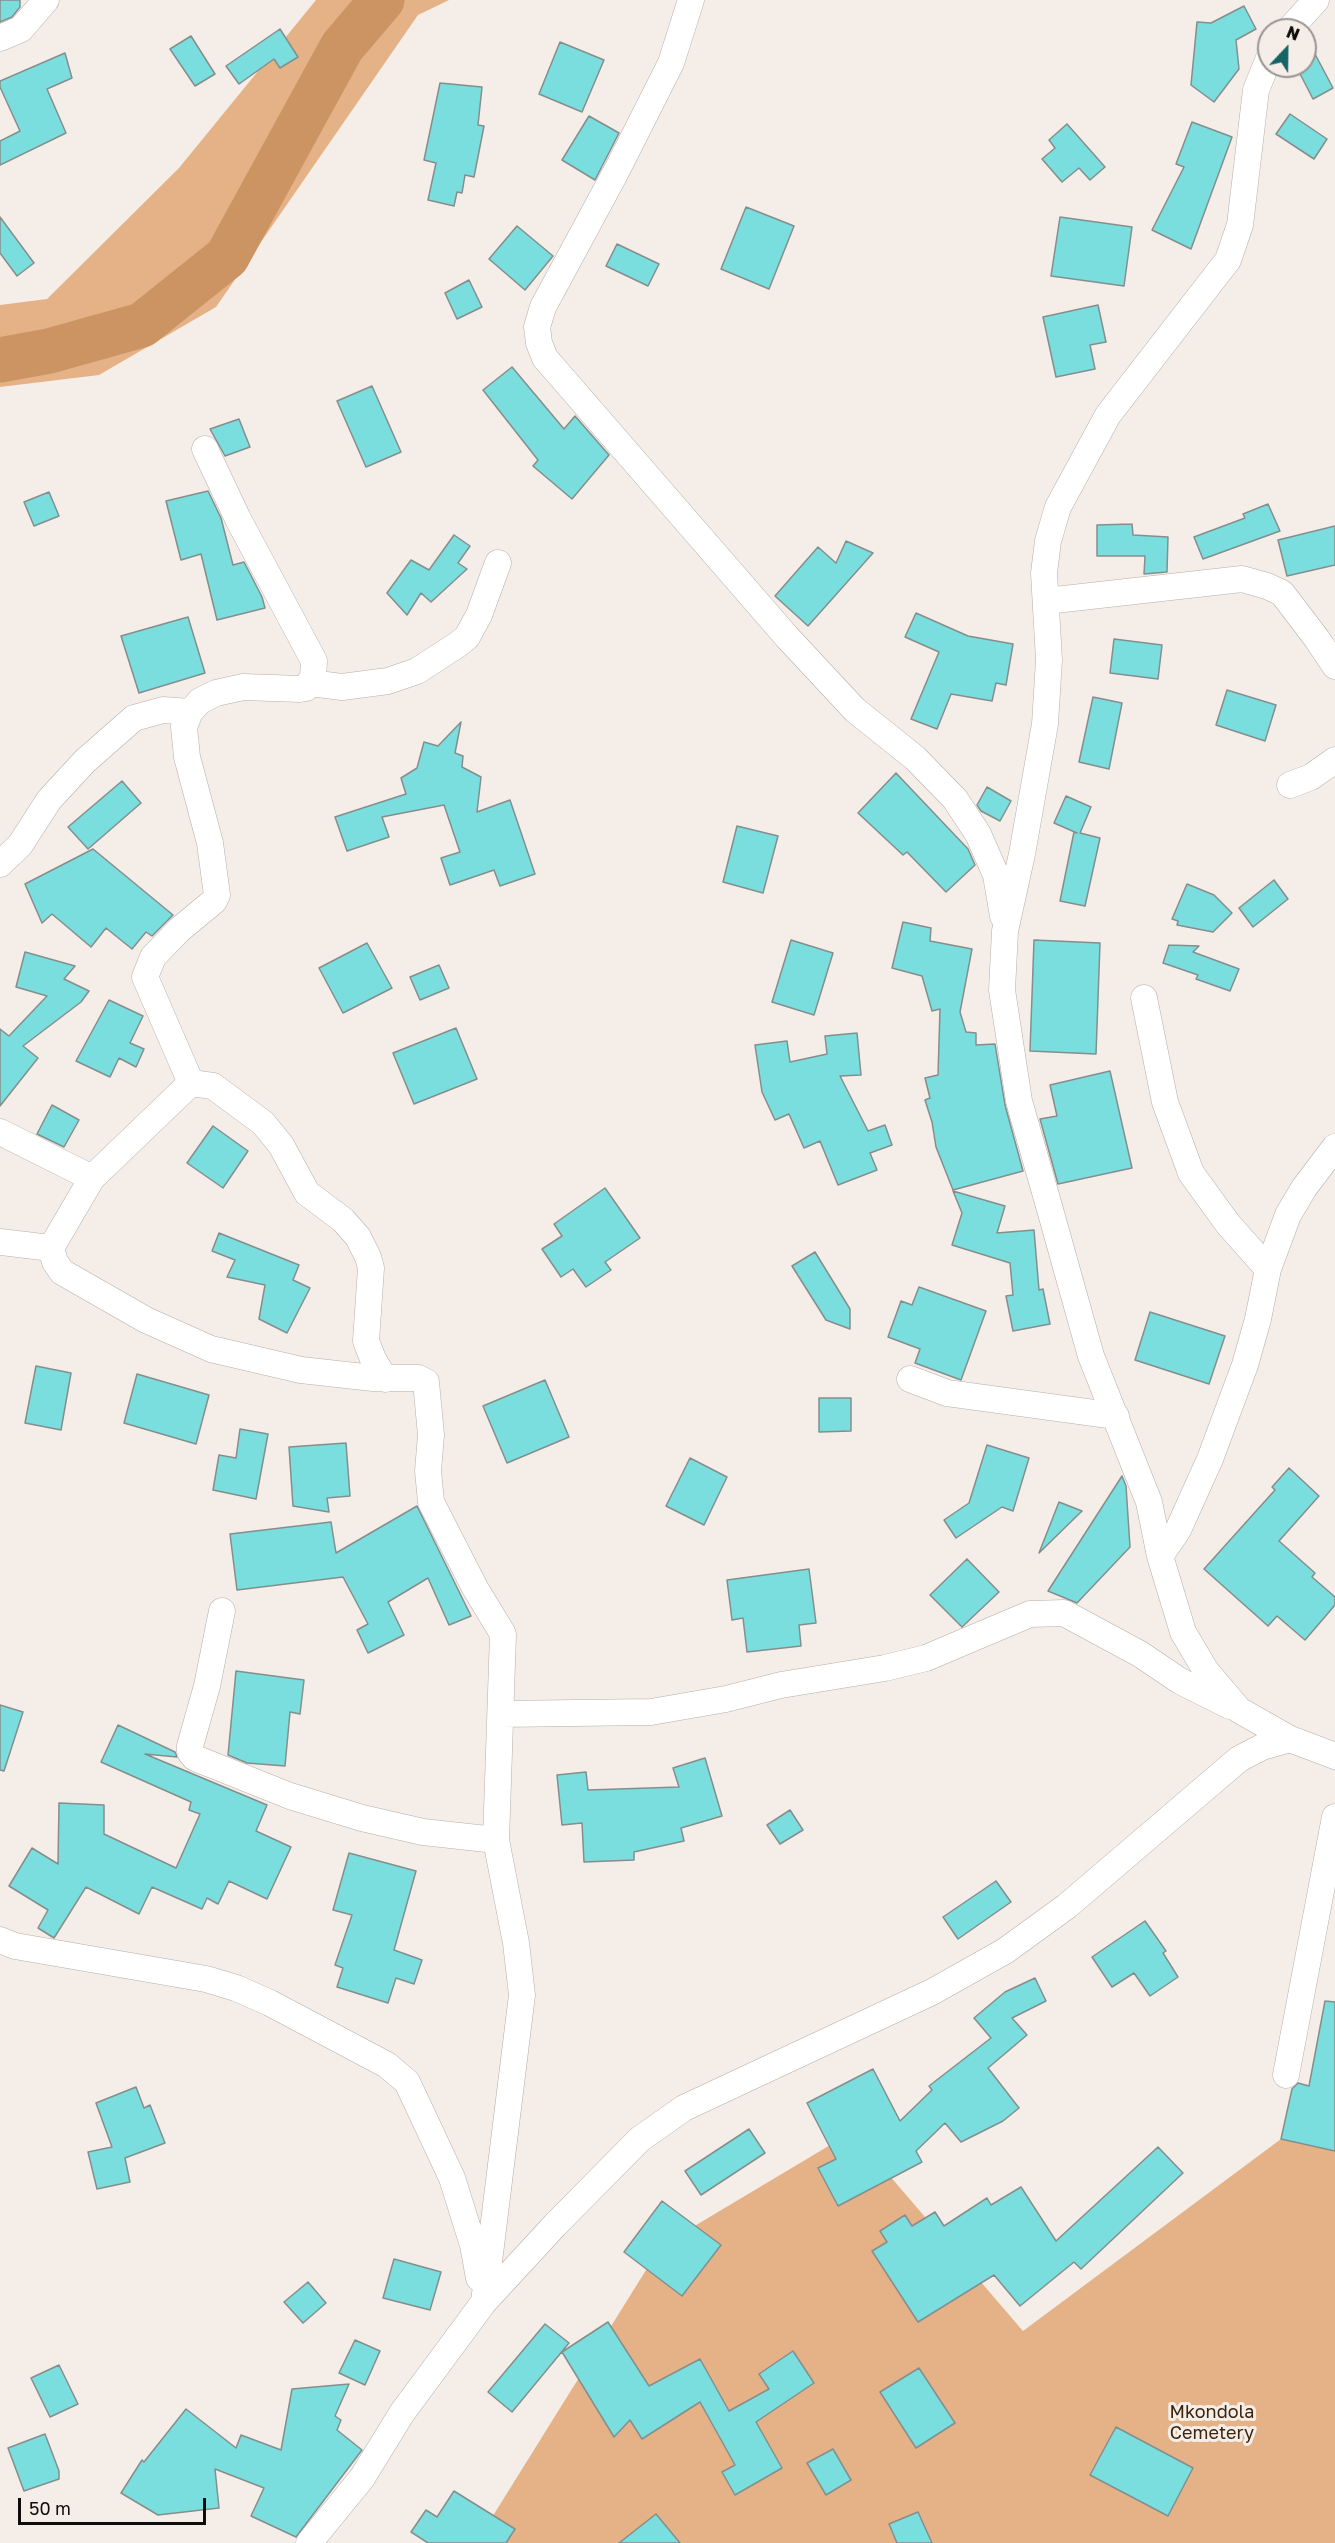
<!DOCTYPE html>
<style>
body{margin:0}
#map{position:relative;width:1335px;height:2543px;overflow:hidden;background:#f5eee8;font-family:"Golos Text",sans-serif}
canvas{display:block}
.north{position:absolute;left:1257px;top:18px;width:60px;height:60px;box-sizing:border-box;background:#f5eee8;border:2px solid #999490;border-radius:50%;rotate:22deg;font-size:16px;font-weight:700;line-height:24px;text-align:center;color:#0f0d0b}
.north::after{content:'';display:block;margin:auto;width:21px;height:27px;background:#166566;clip-path:polygon(50% 0,100% 100%,50% 72%,0 100%)}
.scale{position:absolute;left:18px;top:2498px;width:188px;height:27px;box-sizing:border-box;border:3px solid #0f0d0b;border-top:0;padding-left:8px;font-size:18px;line-height:21px;white-space:nowrap;color:#0f0d0b;-webkit-text-stroke:4px #f5eee8;paint-order:stroke}
</style>
<div id="map">
<canvas width="1335" height="2543"></canvas>
<div class="north">N</div>
<div class="scale">50 m</div>
</div>
<script>
const context = document.querySelector('canvas').getContext('2d');
context.lineJoin = 'round';
function fill(path, color) { context.fillStyle = color; context.fill(path, 'evenodd'); }
const shape = rows => new Path2D(rows.map(r => 'M' + r).join(''));
function trace(path, color, width, dash) { context.strokeStyle = color; context.lineWidth = width; context.lineCap = dash ? 'butt' : 'round'; context.setLineDash(dash || []); context.stroke(path); }
function label(font, color, halo, rows, align = 'center') {
  context.font = font + ' "Golos Text",sans-serif'; context.lineWidth = 6; context.setLineDash([]); context.textBaseline = 'middle'; context.strokeStyle = halo; context.fillStyle = color; for (const [text, x, y, turn = 0] of rows) {
    context.save(); context.translate(x, y); context.rotate((+turn || 0) * Math.PI / 180); context.textAlign = isNaN(turn) ? turn : align; if (halo) context.strokeText(text, 0, 0); context.fillText(text, 0, 0); context.restore();
  }
}
const green = shape([
 [316,0,449,0,418,15,216,307,99,375,0,387,0,305,47,299,179,168],
 [852,2132,1023,2331,1281,2139,1335,2151,1335,2543,476,2543,661,2246]
]);
const river = shape([
 [0,360,49,351,142,325,227,257,342,47,382,0]
]);
const building = shape([
 [0,0,20,0,20,7,12,17,0,22,0,0],
 [1244,6,1256,29,1236,40,1239,69,1214,102,1191,85,1197,22,1211,23,1244,6],
 [280,29,298,57,280,68,274,59,239,84,226,66,280,29],
 [191,36,215,74,195,86,170,49,191,36],
 [560,42,604,60,582,112,539,94,560,42],
 [65,53,72,78,47,89,66,133,0,165,0,141,20,131,0,87,0,81,65,53],
 [1315,54,1333,88,1313,99,1296,66,1305,66,1305,60,1315,54],
 [440,83,482,87,478,125,484,126,474,177,465,175,462,193,457,192,454,206,428,200,436,163,424,160,440,83],
 [1290,114,1327,139,1314,159,1276,134,1290,114],
 [589,116,619,133,595,180,562,160,589,116],
 [1192,122,1232,137,1191,249,1152,230,1184,167,1176,164,1192,122],
 [1067,124,1105,167,1090,180,1079,168,1062,182,1042,159,1055,148,1049,140,1067,124],
 [746,207,794,226,769,289,721,269,746,207],
 [0,217,34,263,17,276,0,253,0,217],
 [1060,217,1132,227,1124,286,1051,276,1060,217],
 [517,226,553,256,525,290,489,259,517,226],
 [617,244,659,264,648,286,606,266,617,244],
 [469,280,482,307,457,319,445,293,469,280],
 [1098,305,1106,342,1090,345,1095,369,1056,377,1043,317,1098,305],
 [512,367,564,429,575,416,609,455,572,499,533,466,538,460,483,390,512,367],
 [372,386,401,452,366,467,337,401,372,386],
 [239,419,250,447,225,456,210,429,239,419],
 [208,491,221,518,233,565,244,562,262,597,265,608,217,620,201,554,181,560,166,501,208,491],
 [49,492,59,516,34,526,24,502,49,492],
 [1268,504,1280,531,1203,559,1194,537,1245,518,1243,514,1268,504],
 [1132,524,1133,535,1168,537,1167,572,1144,574,1145,556,1097,556,1097,525,1132,524],
 [1335,526,1335,565,1287,576,1278,540,1335,526],
 [454,535,470,546,458,563,467,569,431,602,421,593,407,615,387,593,411,560,429,570,454,535],
 [846,541,873,553,808,626,775,596,818,547,836,563,846,541],
 [916,613,968,636,1013,644,1006,685,996,683,992,701,951,694,937,729,911,719,939,652,905,637,916,613],
 [188,617,205,673,139,693,121,636,188,617],
 [1114,639,1162,645,1158,679,1110,673,1114,639],
 [1227,690,1276,705,1265,741,1216,725,1227,690],
 [1093,697,1122,703,1109,769,1079,762,1093,697],
 [461,722,455,753,463,756,462,767,481,777,477,812,510,800,535,874,500,886,494,870,450,885,441,858,460,852,444,805,382,817,389,837,347,851,335,817,406,794,401,778,417,768,424,742,438,746,461,722],
 [896,773,968,849,975,865,946,892,907,852,903,855,858,813,896,773],
 [122,781,141,803,88,849,68,827,122,781],
 [987,787,1011,801,1000,821,981,811,977,805,987,787],
 [1066,796,1091,807,1080,833,1100,838,1085,906,1060,901,1074,832,1077,833,1054,823,1066,796],
 [737,826,778,836,763,893,723,882,737,826],
 [93,849,173,915,152,936,146,932,132,949,106,928,91,947,52,914,42,923,25,884,93,849],
 [1274,880,1288,899,1253,927,1239,908,1274,880],
 [1187,884,1214,895,1232,913,1213,932,1177,925,1178,921,1172,919,1187,884],
 [903,922,931,928,930,941,972,949,960,1012,966,1032,976,1033,976,1045,995,1044,1005,1105,1023,1171,953,1190,936,1147,932,1122,925,1100,930,1098,925,1078,938,1075,940,1009,932,1011,922,976,892,968,903,922],
 [791,940,833,953,814,1015,772,1002,791,940],
 [1034,940,1100,943,1096,1054,1030,1051,1034,940],
 [367,943,392,988,343,1013,319,968,367,943],
 [1169,945,1199,946,1193,952,1239,969,1230,991,1196,979,1198,975,1163,963,1169,945],
 [25,952,75,966,64,979,89,991,81,1002,23,1046,38,1058,0,1106,0,1029,9,1036,47,996,16,987,25,952],
 [439,965,449,988,420,1000,410,977,439,965],
 [109,1000,143,1016,130,1043,144,1049,136,1067,119,1058,110,1077,76,1061,109,1000],
 [456,1028,477,1079,414,1104,393,1053,456,1028],
 [857,1033,861,1075,840,1076,868,1131,885,1125,892,1145,870,1153,877,1170,838,1185,820,1141,804,1148,789,1114,775,1120,762,1092,755,1045,787,1041,790,1062,827,1054,825,1036,857,1033],
 [1110,1071,1132,1168,1058,1184,1040,1119,1057,1116,1050,1085,1110,1071],
 [52,1105,79,1120,64,1147,37,1134,52,1105],
 [213,1126,248,1151,223,1188,187,1163,213,1126],
 [605,1188,640,1238,605,1262,611,1270,586,1287,573,1269,561,1277,542,1249,562,1236,554,1224,605,1188],
 [953,1191,1005,1206,997,1233,1034,1230,1039,1290,1043,1289,1050,1324,1013,1331,1006,1296,1013,1295,1010,1263,952,1245,962,1213,953,1191],
 [219,1233,299,1265,293,1280,310,1288,287,1333,259,1319,265,1285,227,1277,235,1260,212,1251,219,1233],
 [815,1252,850,1309,850,1329,826,1320,792,1266,815,1252],
 [919,1287,986,1311,961,1380,915,1363,920,1349,888,1337,901,1301,912,1305,919,1287],
 [1150,1312,1225,1336,1209,1384,1135,1360,1150,1312],
 [36,1366,71,1373,61,1430,25,1423,36,1366],
 [137,1374,209,1395,196,1444,124,1423,137,1374],
 [545,1380,569,1437,507,1463,483,1406,545,1380],
 [819,1398,851,1398,851,1431,819,1432,819,1398],
 [240,1429,268,1434,256,1499,213,1490,219,1455,236,1458,240,1429],
 [346,1443,350,1496,327,1498,329,1512,293,1506,289,1447,346,1443],
 [987,1445,1029,1458,1013,1511,1002,1507,956,1538,944,1520,969,1503,987,1445],
 [690,1458,727,1477,704,1525,666,1506,690,1458],
 [1289,1468,1319,1496,1279,1541,1315,1573,1312,1577,1335,1597,1335,1605,1305,1640,1277,1616,1268,1626,1204,1569,1275,1490,1272,1487,1289,1468],
 [1122,1476,1126,1486,1130,1547,1077,1603,1048,1591,1122,1476],
 [1059,1502,1082,1511,1039,1553,1059,1502],
 [417,1506,471,1616,449,1625,428,1578,388,1602,404,1635,368,1653,357,1630,368,1624,343,1577,237,1590,230,1534,331,1522,336,1553,417,1506],
 [967,1559,999,1592,962,1627,930,1595,967,1559],
 [809,1569,816,1623,799,1625,801,1646,747,1652,743,1618,732,1620,727,1580,809,1569],
 [236,1671,304,1680,300,1714,290,1712,285,1766,247,1763,228,1755,236,1671],
 [0,1705,23,1712,4,1771,0,1770,0,1705],
 [118,1725,175,1752,177,1757,145,1754,267,1805,256,1831,291,1847,267,1899,229,1881,218,1904,207,1898,202,1909,152,1887,139,1914,86,1887,54,1938,38,1928,48,1910,9,1886,32,1848,58,1864,59,1803,104,1805,104,1834,176,1868,200,1814,189,1810,191,1802,101,1762,118,1725],
 [705,1758,722,1816,681,1828,684,1841,634,1852,634,1860,584,1862,582,1823,562,1825,557,1775,586,1772,588,1790,679,1787,673,1768,705,1758],
 [790,1810,803,1830,780,1844,767,1825,790,1810],
 [349,1853,416,1871,394,1950,422,1960,414,1984,396,1978,388,2003,337,1987,343,1968,335,1965,352,1915,333,1910,349,1853],
 [996,1881,1011,1902,958,1939,943,1917,996,1881],
 [1145,1921,1166,1951,1163,1953,1178,1977,1150,1996,1134,1973,1112,1987,1092,1957,1145,1921],
 [1035,1978,1046,2001,1012,2018,1027,2035,988,2068,1019,2108,1003,2121,961,2142,945,2123,916,2151,922,2162,838,2206,818,2168,836,2159,807,2103,873,2069,900,2121,932,2090,929,2086,991,2038,974,2018,1005,1992,1035,1978],
 [1325,2001,1335,2002,1335,2151,1281,2139,1292,2089,1298,2083,1309,2086,1325,2001],
 [136,2087,144,2108,150,2105,165,2143,125,2158,130,2182,97,2189,88,2152,112,2147,96,2103,136,2087],
 [749,2129,765,2153,701,2195,685,2171,749,2129],
 [1158,2147,1183,2173,1081,2269,1074,2262,1020,2306,994,2275,918,2322,872,2251,887,2242,880,2231,905,2215,912,2226,935,2212,944,2226,987,2198,991,2205,1021,2187,1056,2241,1158,2147],
 [662,2201,721,2245,682,2296,624,2252,662,2201],
 [394,2259,441,2272,430,2310,383,2298,394,2259],
 [308,2282,326,2303,303,2323,284,2302,308,2282],
 [608,2322,649,2386,700,2359,729,2411,769,2389,759,2374,793,2351,814,2383,756,2422,782,2468,735,2495,722,2472,735,2465,700,2402,642,2439,630,2420,614,2437,562,2352,608,2322],
 [545,2324,569,2343,512,2412,488,2392,545,2324],
 [355,2340,380,2351,365,2385,339,2373,355,2340],
 [59,2365,78,2404,50,2417,31,2378,59,2365],
 [919,2368,955,2423,916,2448,880,2392,919,2368],
 [349,2384,335,2416,341,2420,337,2430,362,2450,296,2537,251,2516,264,2488,215,2469,219,2508,158,2515,121,2493,142,2460,144,2462,186,2409,236,2448,241,2435,281,2450,292,2389,349,2384],
 [1116,2427,1193,2468,1168,2516,1090,2475,1116,2427],
 [45,2434,59,2471,59,2479,24,2491,8,2448,45,2434],
 [833,2449,851,2480,826,2495,807,2463,833,2449],
 [454,2491,515,2529,506,2543,428,2543,411,2532,426,2510,437,2517,454,2491],
 [918,2512,932,2543,897,2543,889,2524,918,2512],
 [656,2514,680,2543,619,2543,656,2514]
]);
const street = shape([
 [691,0,671,63,617,170,543,307,537,327,539,343,545,358,787,637,855,710,915,758,955,799,978,834,996,875,1003,916],
 [1289,30,1316,0],
 [0,38,21,29,46,0],
 [1269,58,1256,90,1240,225,1228,260,1108,415,1058,507,1048,541,1044,573,1049,660,1045,724,1022,854,1005,931,1002,990,1019,1101,1049,1206,1091,1356,1149,1502,1160,1556,1183,1632,1206,1671,1239,1710,1290,1739,1335,1756],
 [205,449,238,519,314,661,313,677,306,688,300,689,243,687,216,693,200,701,190,712,184,727,187,757,210,843,217,895,214,901,179,930,153,957,145,977,191,1083,92,1178,51,1248,55,1262,62,1272,146,1320,211,1349,301,1370,373,1378,418,1378,426,1382,431,1435,428,1471,431,1502,475,1588,503,1634,496,1840,516,1943,522,1995,484,2302],
 [1046,601,1242,579,1267,586,1282,593,1317,639,1335,666],
 [310,683,342,687,388,681,417,671,457,645,467,637,479,615,498,563],
 [1290,785,1311,777,1335,760],
 [0,864,20,845,49,800,85,761,134,718,163,710,190,712],
 [1144,998,1165,1102,1191,1173,1228,1224,1268,1269],
 [191,1083,213,1086,263,1123,281,1145,307,1193,343,1220,358,1237,368,1257,371,1268,366,1341,373,1359,385,1379],
 [0,1132,92,1178],
 [0,1242,51,1248],
 [910,1379,947,1393,1116,1416],
 [1160,1556,1178,1530,1210,1459,1245,1365,1258,1319,1268,1269,1288,1215,1304,1188,1335,1147],
 [222,1611,207,1686,190,1746,190,1752,195,1758,290,1796,362,1818,423,1832,496,1840],
 [501,1714,651,1712,726,1699,781,1685,885,1668,926,1658,1030,1614,1064,1613,1140,1654,1180,1681,1230,1706],
 [0,1940,15,1946,206,1979,236,1988,270,2003,387,2065,407,2082,452,2178,473,2245,479,2278],
 [1286,2075,1335,1817],
 [309,2543,362,2478,402,2413,484,2302,555,2225,640,2139,684,2108,932,1992,1005,1951,1067,1906,1239,1759,1262,1747,1290,1739]
]);
const parkNames = [
 ["Mkondola",1212,2412],
 ["Cemetery",1212,2433]
];
fill(green, '#e4b286');
trace(river, '#cc9463', 45);
fill(building, '#7bdede');
trace(building, '#848e8d', 1.5);
trace(street, '#b5aea8', 27);
trace(street, '#fff', 26);
label('18px', '#3b240e', '#f5eee8', parkNames);
</script>
